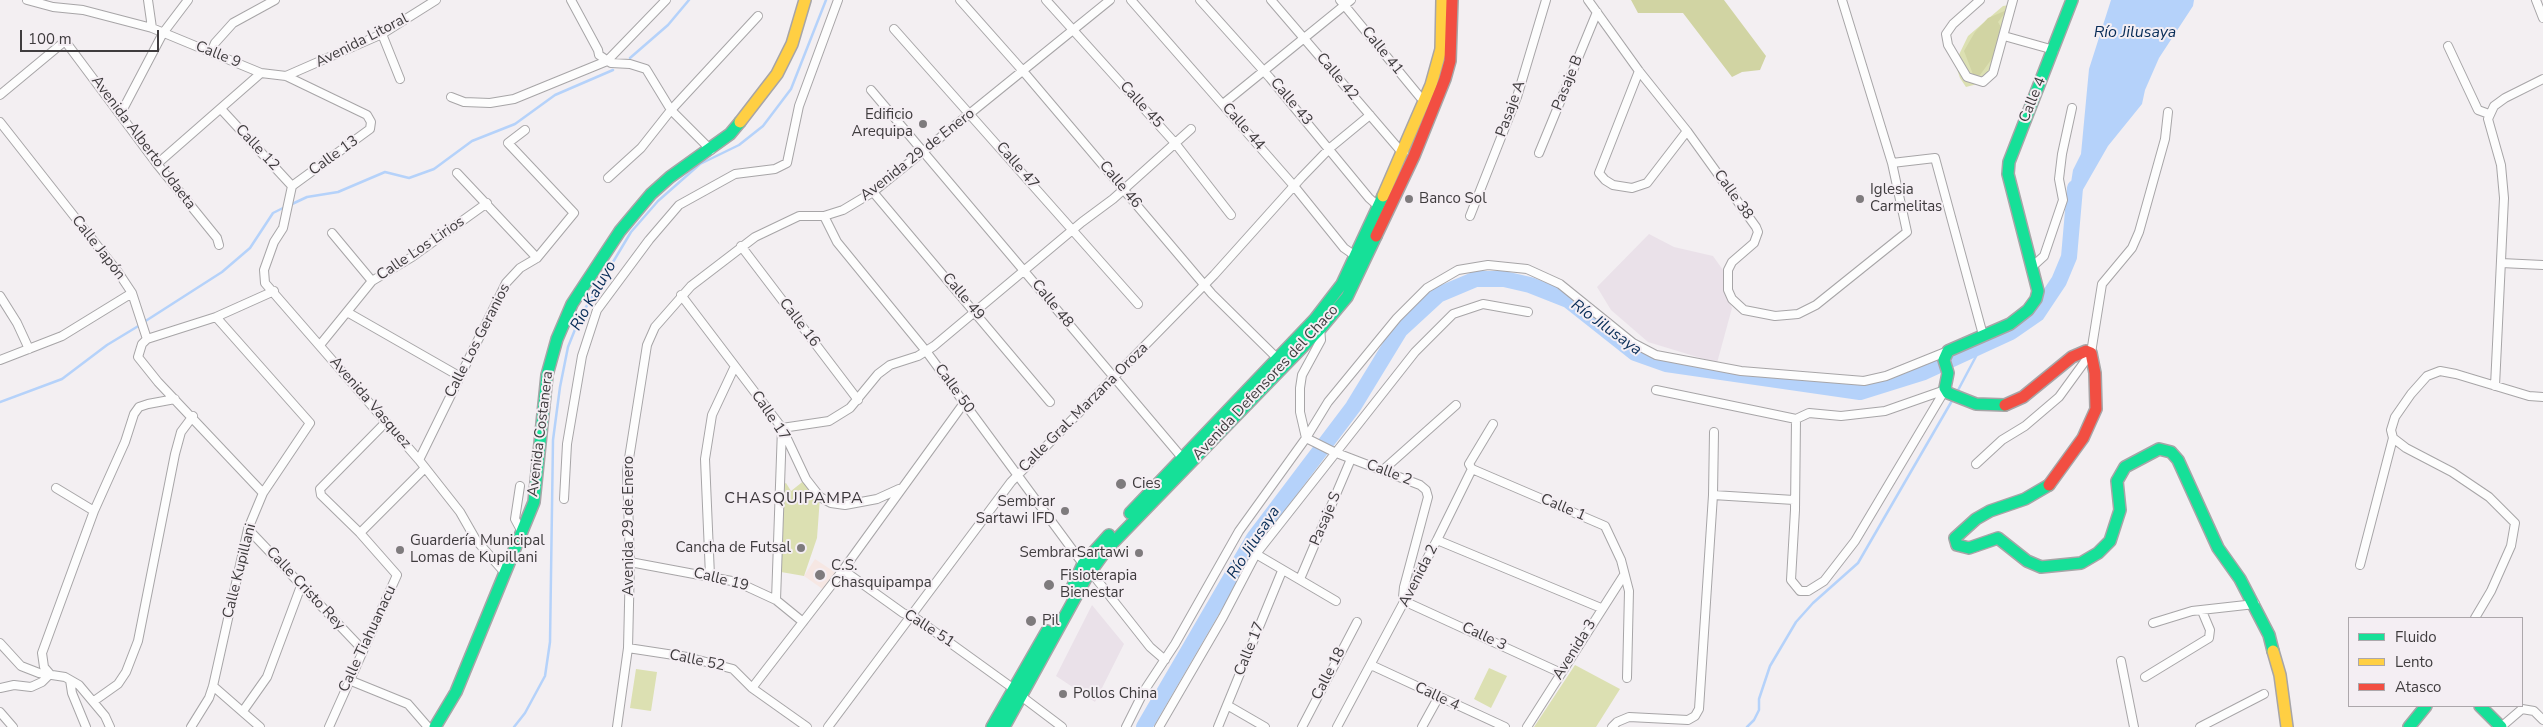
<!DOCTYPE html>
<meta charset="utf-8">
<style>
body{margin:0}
#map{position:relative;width:2543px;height:727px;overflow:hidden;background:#f3eff2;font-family:"Nunito Sans",sans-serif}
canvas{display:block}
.legend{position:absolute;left:2348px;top:617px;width:175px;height:90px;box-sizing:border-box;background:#f4eef3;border:1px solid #aca7ab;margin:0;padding:6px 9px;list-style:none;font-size:15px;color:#3f3c3e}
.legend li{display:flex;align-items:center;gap:10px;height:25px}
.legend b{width:25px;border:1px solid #aca7ab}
.scale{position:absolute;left:20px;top:30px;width:139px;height:22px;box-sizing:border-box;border:2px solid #3f3c3e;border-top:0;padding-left:6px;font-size:15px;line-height:18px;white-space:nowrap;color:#3f3c3e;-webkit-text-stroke:4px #f4eef3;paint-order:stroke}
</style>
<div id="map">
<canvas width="2543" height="727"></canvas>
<ul class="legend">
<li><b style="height:6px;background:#16e098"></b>Fluido</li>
<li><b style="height:6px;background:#ffcf43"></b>Lento</li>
<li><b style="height:6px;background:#f24e42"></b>Atasco</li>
</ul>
<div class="scale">100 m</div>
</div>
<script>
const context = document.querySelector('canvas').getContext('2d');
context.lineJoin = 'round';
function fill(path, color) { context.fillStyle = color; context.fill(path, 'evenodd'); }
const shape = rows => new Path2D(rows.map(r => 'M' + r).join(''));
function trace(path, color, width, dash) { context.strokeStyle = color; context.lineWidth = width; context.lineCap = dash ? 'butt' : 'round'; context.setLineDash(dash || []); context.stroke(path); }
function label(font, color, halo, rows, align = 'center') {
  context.font = font + ' "Nunito Sans",sans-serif'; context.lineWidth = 4; context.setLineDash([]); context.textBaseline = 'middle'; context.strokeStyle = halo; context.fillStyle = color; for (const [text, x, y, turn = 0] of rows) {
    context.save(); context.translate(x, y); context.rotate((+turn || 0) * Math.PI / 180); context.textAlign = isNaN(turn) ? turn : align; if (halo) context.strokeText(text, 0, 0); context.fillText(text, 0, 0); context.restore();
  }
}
const built = shape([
 [1649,234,1674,247,1713,256,1723,270,1723,287,1732,308,1717,363,1648,342,1611,310,1597,287],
 [1092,605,1124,644,1095,702,1056,676]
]);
const medical = shape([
 [815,559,836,573,824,590,804,576]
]);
const green = shape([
 [2010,5,1996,60,1985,82,1966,87,1960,78,1955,63,1968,36,2003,6],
 [806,479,820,497,817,538,804,576,781,572,780,504,781,485,786,483,791,491],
 [1575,665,1620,689,1596,727,1534,727],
 [1489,668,1507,676,1491,708,1474,699],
 [636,669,657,672,651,711,630,708]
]);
const forest = shape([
 [1631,0,1724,0,1766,56,1760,70,1742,72,1732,77,1683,13,1638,13],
 [2007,10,1998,22,2002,29,1996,53,1980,75,1974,77,1964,51,1975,32,1988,18]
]);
const water = shape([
 [2111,0,2194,0,2193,6,2159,58,2145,90,2142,104,2108,146,2065,221,2073,170,2081,154,2089,69]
]);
const stream = shape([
 [630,58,668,25,689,0],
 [290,205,307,197,338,192,385,172,409,178,434,169,472,141,515,124,555,95,613,70],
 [144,322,222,272,250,248,273,213,285,207],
 [1956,394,1982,345],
 [0,402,62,379,107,345,140,325],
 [514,727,525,713,545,676,550,642,553,440,560,387,568,347,580,317,631,232,658,201,700,164,739,145,763,126,791,89,826,0],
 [1747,727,1754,720,1759,710,1759,699,1770,666,1796,622,1813,603,1858,563,1953,399]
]);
const river = shape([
 [1144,727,1254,538,1353,407,1400,330,1438,295,1476,279,1504,279,1530,285,1568,300,1635,353,1666,364,1860,392,1924,372,2011,332,2037,314,2059,281,2069,257,2075,188]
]);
const street = shape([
 [27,0,53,7,83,10,152,28,261,73,286,76,367,115,371,122,370,129,292,186],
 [148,0,152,28],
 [571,0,598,50,599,55,611,63,630,64,646,69,671,110,711,150],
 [960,0,1023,71,1212,294,1280,361],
 [1046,0,1175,143,1231,215],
 [1131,0,1294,186,1344,248,1354,255],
 [1200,0,1270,78,1369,198,1378,206],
 [1271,0,1399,149,1404,152],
 [1340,0,1420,97,1426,99],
 [1588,0,1639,71,1687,131,1756,227,1758,232,1754,243,1732,262,1728,270,1728,290,1732,299,1744,310,1775,316,1798,314,1816,305,1907,232,1892,163,1842,0],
 [1980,0,1953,24,1946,34,1948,45,1967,77,1983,82,1993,73,2013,0],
 [2536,0,2543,18],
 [894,29,1138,304],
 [382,34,400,79],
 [2004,36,2054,50],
 [2448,46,2478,110,2489,114],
 [211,52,215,43,233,23,275,0],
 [1639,71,1599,173,1605,180,1613,185,1632,188,1647,183,1687,131],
 [286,76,382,34,436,0],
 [871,90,1184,460],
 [0,95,65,41,157,164,217,238,219,245],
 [451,97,464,102,490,103,514,99,607,61,666,0],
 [1223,104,1351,0],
 [221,109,292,186],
 [121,113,163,33,188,0],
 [0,122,118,272,132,293,147,339,142,344,138,357,158,382,263,493],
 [1539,153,1597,12],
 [1892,163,1935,158,1983,335],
 [157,164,261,73],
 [457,173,537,258],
 [608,178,641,148,671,110,758,16],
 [292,186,283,228,274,242,264,270,265,283,419,460,460,512,476,540,505,573],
 [873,192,1050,402],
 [824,216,837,242,926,351,1083,564],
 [1470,216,1517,97,1546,0],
 [332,233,372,281],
 [741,246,858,400],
 [2501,263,2543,265],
 [2033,266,2044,256,2063,200,2059,179,2062,154,2072,108],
 [681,295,782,428,806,479,820,497,831,503,845,505,877,499,899,489],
 [0,296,17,323,29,349],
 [347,312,459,376],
 [1320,327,1321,340,1302,375,1300,388,1300,412,1306,438,1334,452,1420,485,1426,490,1428,497,1404,587,1403,597,1406,602,1561,673],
 [147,339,216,317,274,291],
 [320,345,372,281,412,257,487,203],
 [0,360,62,336,132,293],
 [2495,386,2504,198,2501,165,2488,119,2494,106,2505,98,2543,79],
 [1656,390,1796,419,1809,413,1841,416,1885,411,1945,390],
 [1796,419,1795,510,1791,580,1800,591,1808,591,1824,581,1855,541,1945,390],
 [419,460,506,283,520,268,537,258,574,213,508,143,525,130],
 [1976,464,2002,440,2025,426,2059,397,2091,353,2102,284,2132,248,2139,232,2165,139,2168,112],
 [1472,469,1605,526,1621,560,1629,591,1627,678],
 [1383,470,1456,405],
 [520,486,515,519,522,532],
 [56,488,94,511],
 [1713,495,1794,500],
 [564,499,567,444,582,356,597,310,649,240,679,205,735,174,775,169,787,163,799,106,838,0],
 [248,529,362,649],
 [360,533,424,469],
 [1437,540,1601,608],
 [1256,554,1336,601],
 [630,562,737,582,776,600,803,622],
 [2360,565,2393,438],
 [843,570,903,613,917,619,1014,689],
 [1090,571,1150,647,1165,660],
 [710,576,705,459,712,415,735,366],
 [1300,579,1351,459],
 [776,600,782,428,829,421,850,408,878,374,890,365,918,356,934,346,1082,222,1113,199,1191,129],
 [2475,618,2491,591,2511,546,2515,523,2489,497,2452,472,2406,448,2393,438,2391,430,2395,417,2411,394,2427,376,2440,371,2456,374,2529,396,2543,397],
 [2153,623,2192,611,2255,604],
 [0,643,21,666,39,673,65,677,79,685,105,716,110,727],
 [628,648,687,657,733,669,752,688,807,727],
 [2121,661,2134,727],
 [1371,665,1505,727],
 [2145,677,2209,638,2210,630,2202,611],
 [70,680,72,693,86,727],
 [349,680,408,704,428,727],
 [213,686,260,727],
 [0,688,14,685,31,687,42,682,50,674,44,667,42,653,94,511,125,442,134,414,139,407,148,404,175,399],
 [752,688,843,570,964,403],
 [1021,696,1062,727],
 [94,701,118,684,126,672,138,641,175,454,181,432,193,416],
 [1227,705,1265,727],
 [243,711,267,677,301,586],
 [0,712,13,727],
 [191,727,209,698,213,686,248,529,263,493,310,423,216,317],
 [329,727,397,575,360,533,321,495,320,489,386,422],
 [617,727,628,648,630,562,627,471,647,345,655,327,691,286,755,237,799,216,824,216,843,210,873,192,1110,0],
 [828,727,1011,482,1214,275,1301,178,1330,148,1370,115],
 [1126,727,1144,691,1175,644,1239,531,1306,438,1328,402,1397,318,1427,288,1458,270,1488,265,1527,269,1560,284,1633,343,1656,355,1741,371,1864,381,1886,376,1948,351],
 [1159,727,1223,617,1256,554,1415,352,1453,314,1483,304,1528,312],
 [1218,727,1282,571],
 [1302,727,1357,622],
 [1337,727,1437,540,1472,469,1469,464,1493,424],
 [1422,727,1438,698],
 [1527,727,1624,575],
 [1612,727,1617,722,1629,717,1688,720,1695,716,1699,709,1713,495,1714,432],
 [2200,727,2264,694],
 [2501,727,2522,709,2534,711,2543,720]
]);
const fast = shape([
 [2005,405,1976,404,1948,393,1945,388,1948,373,1944,360,1948,351,2010,324,2028,310,2036,299,2038,291,2008,174,2009,162,2072,0],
 [2049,485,2025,499,1990,511,1976,519,1955,538,1957,545,1969,548,1998,538,2027,561,2041,567,2081,563,2098,553,2110,541,2120,510,2117,481,2125,467,2159,449,2171,452,2178,460,2218,548,2240,579,2269,635,2273,651],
 [1130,513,1315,319,1342,284,1383,196],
 [1072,588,1083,564,1109,535],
 [2480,706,2501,727],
 [435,727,456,692,534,502,547,375,557,339,572,304,620,231,651,194,670,177,730,134,740,122],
 [992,727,1047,631],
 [1004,727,1086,578,1107,549,1321,328,1347,297,1376,236],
 [2409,727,2426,706]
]);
const slow = shape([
 [740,122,777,74,792,44,805,0],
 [1383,196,1431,85,1441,49,1442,0],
 [2273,651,2280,675,2287,727]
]);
const jam = shape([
 [1376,236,1414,156,1445,79,1450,61,1452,0],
 [2005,405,2023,397,2072,357,2086,351,2091,353,2095,373,2096,409,2083,438,2049,485]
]);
const markers = [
 [923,124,5,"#7e7b7d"],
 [1409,199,5,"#7e7b7d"],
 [1860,199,5,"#7e7b7d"],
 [1121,484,6,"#7e7b7d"],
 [1065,511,5,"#7e7b7d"],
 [801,548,5,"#7e7b7d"],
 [400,550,5,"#7e7b7d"],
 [1139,553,5,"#7e7b7d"],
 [820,575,6,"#7e7b7d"],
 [1049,585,6,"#7e7b7d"],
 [1031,621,6,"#7e7b7d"],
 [1063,694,5,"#7e7b7d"]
];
const streetNames = [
 ["Avenida Litoral",362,41,-27],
 ["Calle 41",1382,51,51],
 ["Calle 9",218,55,22],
 ["Calle 42",1337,77,50],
 ["Pasaje B",1568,83,-68],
 ["Calle 4",2033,100,-68],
 ["Calle 43",1291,102,50],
 ["Calle 45",1141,105,48],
 ["Pasaje A",1511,109,-70],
 ["Calle 44",1243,127,49],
 ["Avenida Alberto Udaeta",143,143,53],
 ["Calle 12",257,148,47],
 ["Avenida 29 de Enero",918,155,-38],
 ["Calle 13",334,156,-36],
 ["Calle 47",1017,166,49],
 ["Calle 46",1120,185,50],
 ["Calle 38",1733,195,55],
 ["Calle Japón",98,248,52],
 ["Calle Los Lirios",421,249,-34],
 ["Calle 49",963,297,50],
 ["Calle 48",1052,304,51],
 ["Calle 16",799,323,53],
 ["Calle Los Geranios",478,341,-63],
 ["Avenida Defensores del Chaco",1266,383,-47],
 ["Calle 50",954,389,54],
 ["Avenida Vasquez",370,403,49],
 ["Calle Gral. Marzana Oroza",1084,408,-45],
 ["Calle 17",770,416,56],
 ["Avenida Costanera",541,434,-83],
 ["Calle 2",1389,473,21],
 ["Calle 1",1563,508,23],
 ["Pasaje S",1326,519,-67],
 ["Avenida 29 de Enero",629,526,-90],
 ["Calle Kupillani",240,571,-76],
 ["Avenida 2",1419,576,-63],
 ["Calle 19",721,580,14],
 ["Calle Cristo Rey",305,589,47],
 ["Calle 51",929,629,33],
 ["Calle 3",1484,637,25],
 ["Calle Tiahuanacu",368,639,-65],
 ["Calle 17",1250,649,-68],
 ["Avenida 3",1575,650,-58],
 ["Calle 52",697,661,12],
 ["Calle 18",1329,674,-63],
 ["Calle 4",1437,697,25]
];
const poiNames = [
 ["Edificio",913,115,"right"],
 ["Arequipa",913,132,"right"],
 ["Iglesia",1870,190],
 ["Carmelitas",1870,207],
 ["Banco Sol",1419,199],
 ["Cies",1132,484],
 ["Sembrar",1055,502,"right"],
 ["Sartawi IFD",1055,519,"right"],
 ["Guardería Municipal",410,541],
 ["Lomas de Kupillani",410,558],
 ["Cancha de Futsal",791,548,"right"],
 ["SembrarSartawi",1129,553,"right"],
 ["C.S.",831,566],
 ["Chasquipampa",831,583],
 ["Fisioterapia",1060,576],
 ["Bienestar",1060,593],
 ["Pil",1042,621],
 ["Pollos China",1073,694]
];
const waterNames = [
 ["Río Jilusaya",2135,33],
 ["Rio Kaluyo",594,296,-61],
 ["Río Jilusaya",1606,328,36],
 ["Río Jilusaya",1254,543,-57]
];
const neighbourhoodNames = [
 ["CHASQUIPAMPA",794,499]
];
fill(built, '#eae1e9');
fill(medical, '#f6e7e3');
fill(green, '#dce0b2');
fill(forest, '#d1d4a3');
fill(water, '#b5d2fa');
trace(stream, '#b5d2fa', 2.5);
trace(river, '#b5d2fa', 16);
trace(street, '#a7a5a7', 10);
trace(fast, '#a7a5a7', 14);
trace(slow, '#a7a5a7', 14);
trace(jam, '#a7a5a7', 14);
trace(street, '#fdfdfd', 8);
trace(fast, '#16e098', 11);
trace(slow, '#ffcf43', 11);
trace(jam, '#f24e42', 11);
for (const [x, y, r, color] of markers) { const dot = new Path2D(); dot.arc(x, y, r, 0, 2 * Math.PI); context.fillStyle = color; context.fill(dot); trace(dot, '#f4eef3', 2); }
label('15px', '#3f3c3e', '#f4eef3', streetNames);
label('15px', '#3f3c3e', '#f4eef3', poiNames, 'left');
label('italic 16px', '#072c57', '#f4eef3', waterNames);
context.letterSpacing = '1px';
label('16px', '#3a3539', '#f4eef3', neighbourhoodNames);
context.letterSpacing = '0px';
</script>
